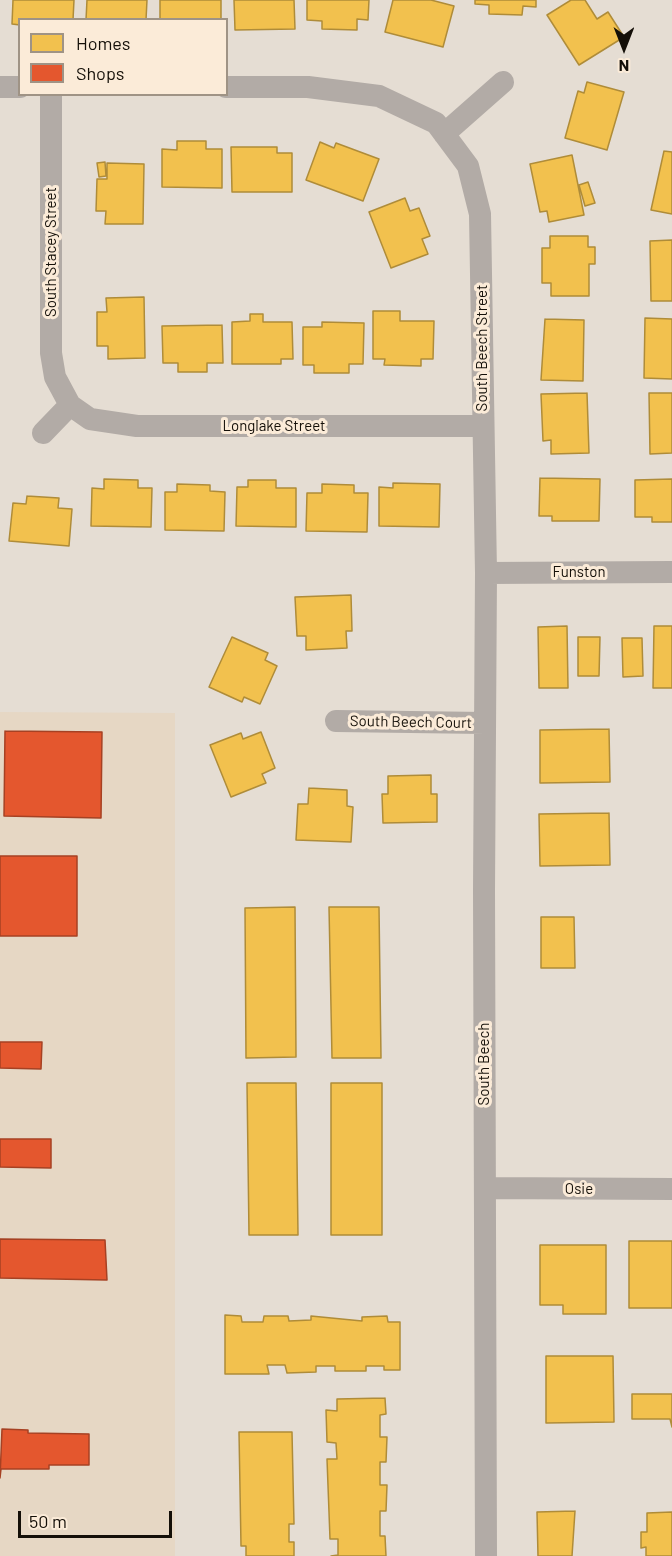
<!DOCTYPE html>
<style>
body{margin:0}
#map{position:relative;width:672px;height:1556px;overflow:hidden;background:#e5ddd3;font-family:Barlow,sans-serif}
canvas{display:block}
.legend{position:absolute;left:18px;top:18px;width:210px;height:78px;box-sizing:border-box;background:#fbebd8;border:2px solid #9f9385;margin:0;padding:8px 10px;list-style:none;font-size:18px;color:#140f08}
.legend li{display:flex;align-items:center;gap:12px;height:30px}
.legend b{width:30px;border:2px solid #9f9385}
.north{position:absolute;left:594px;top:18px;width:60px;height:60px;-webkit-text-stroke:4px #fbebd8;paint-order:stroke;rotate:180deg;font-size:16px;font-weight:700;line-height:24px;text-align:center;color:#140f08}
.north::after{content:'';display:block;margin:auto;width:21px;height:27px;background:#140f08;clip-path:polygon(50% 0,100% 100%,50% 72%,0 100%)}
.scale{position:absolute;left:18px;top:1511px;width:154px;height:27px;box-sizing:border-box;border:3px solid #140f08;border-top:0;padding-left:8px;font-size:18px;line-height:21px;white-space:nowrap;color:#140f08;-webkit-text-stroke:4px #fbebd8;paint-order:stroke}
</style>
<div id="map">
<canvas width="672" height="1556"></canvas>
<ul class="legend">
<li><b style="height:16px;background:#f2c14e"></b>Homes</li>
<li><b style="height:16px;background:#e4572e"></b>Shops</li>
</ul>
<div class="north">N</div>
<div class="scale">50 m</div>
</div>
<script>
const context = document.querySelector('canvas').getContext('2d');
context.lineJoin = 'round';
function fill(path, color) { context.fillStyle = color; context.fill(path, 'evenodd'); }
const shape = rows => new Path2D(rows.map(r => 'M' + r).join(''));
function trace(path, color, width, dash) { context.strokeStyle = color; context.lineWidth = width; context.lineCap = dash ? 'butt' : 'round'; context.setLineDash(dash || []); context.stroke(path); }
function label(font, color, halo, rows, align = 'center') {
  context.font = font + ' Barlow,sans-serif'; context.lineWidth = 6; context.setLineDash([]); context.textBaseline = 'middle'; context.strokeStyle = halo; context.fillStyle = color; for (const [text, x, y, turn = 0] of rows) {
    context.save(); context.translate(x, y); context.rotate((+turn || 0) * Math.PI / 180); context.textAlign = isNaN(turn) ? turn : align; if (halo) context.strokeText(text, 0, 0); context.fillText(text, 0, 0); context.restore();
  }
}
const built = shape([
 [0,712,175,713,175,1556,0,1556]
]);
const homes = shape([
 [13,0,74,0,73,20,20,20,20,25,12,24,13,0],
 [87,0,147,0,146,20,86,20,87,0],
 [160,0,221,0,221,20,160,20,160,0],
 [234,0,294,0,295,29,235,30,234,0],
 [307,0,369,0,368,20,357,19,357,30,322,29,322,21,307,20,307,0],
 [393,0,431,0,454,6,443,47,385,32,393,0],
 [475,0,536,0,536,7,523,6,522,15,489,14,489,5,475,4,475,0],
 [571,0,585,0,597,19,608,12,624,37,579,65,547,15,571,0],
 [587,82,624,92,607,150,565,138,578,91,584,93,587,82],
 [177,141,206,141,206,149,222,149,222,188,162,187,162,149,177,150,177,141],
 [320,142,334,148,336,143,379,159,363,201,306,180,320,142],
 [231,147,277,147,277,153,292,153,292,192,232,192,231,147],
 [664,151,672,152,672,214,651,210,664,151],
 [572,155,584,215,549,222,547,211,540,212,530,164,572,155],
 [105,162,106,176,99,177,97,163,105,162],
 [107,163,144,164,143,224,105,224,106,211,96,211,97,179,107,179,107,163],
 [588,182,595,203,585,206,579,185,588,182],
 [405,198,410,211,419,208,430,236,422,239,428,254,391,268,369,212,405,198],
 [550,236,588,236,588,247,595,247,595,264,589,264,589,296,551,296,551,283,542,283,542,248,550,248,550,236],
 [672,240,672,301,651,301,650,241,672,240],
 [144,297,145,358,108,359,108,346,97,346,97,312,107,312,106,298,144,297],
 [373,311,400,311,400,321,434,321,433,359,421,359,421,366,384,365,385,359,373,359,373,311],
 [250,314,263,314,263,322,292,322,293,359,281,359,281,364,232,364,232,322,250,321,250,314],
 [645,318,672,319,672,379,644,378,645,318],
 [545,319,584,320,583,381,541,380,545,319],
 [322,322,364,323,363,364,349,364,349,373,314,373,314,365,303,365,303,327,322,327,322,322],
 [222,325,223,363,207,363,207,372,178,372,178,363,163,363,162,326,222,325],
 [587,393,589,453,551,454,551,440,543,441,541,394,587,393],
 [649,393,672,393,672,453,650,454,649,393],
 [540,478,600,479,599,521,552,521,552,516,539,516,540,478],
 [104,479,138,480,138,488,152,488,151,527,91,526,92,488,104,489,104,479],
 [672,479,672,522,652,522,652,517,635,517,635,480,672,479],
 [248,480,276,480,276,488,296,488,296,527,236,526,237,487,248,487,248,480],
 [393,483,440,484,439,527,379,526,379,487,393,488,393,483],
 [177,484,210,485,210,491,225,492,224,531,165,530,165,492,177,492,177,484],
 [322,484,354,485,354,493,368,493,367,532,306,531,307,493,322,493,322,484],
 [27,496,59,498,58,508,72,509,69,546,9,541,13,503,26,504,27,496],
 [351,595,352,631,346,631,347,648,306,650,306,636,297,636,295,597,351,595],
 [567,626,568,688,539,688,538,627,567,626],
 [654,626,672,626,672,688,653,688,654,626],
 [232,637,268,653,265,660,277,666,260,704,244,697,242,702,209,687,232,637],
 [578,637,600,637,599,676,578,676,578,637],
 [622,638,642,638,643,676,623,677,622,638],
 [609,729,610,782,540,783,540,730,609,729],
 [261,732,275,768,262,774,266,783,231,797,210,745,241,733,243,739,261,732],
 [431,775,431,794,437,794,437,822,383,823,382,794,388,794,388,776,431,775],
 [309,788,347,790,347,806,353,807,351,842,296,840,298,804,308,804,309,788],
 [609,813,610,865,540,866,539,814,609,813],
 [295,907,296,1057,246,1058,245,908,295,907],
 [329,907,379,907,381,1058,332,1058,329,907],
 [541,917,574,917,575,968,541,968,541,917],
 [247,1083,296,1083,298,1235,249,1235,247,1083],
 [331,1083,382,1083,382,1235,331,1235,331,1083],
 [629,1241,672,1241,672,1308,629,1308,629,1241],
 [540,1245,606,1245,606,1314,563,1314,563,1305,540,1305,540,1245],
 [225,1315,241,1316,242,1322,263,1322,264,1316,288,1316,289,1321,311,1320,311,1316,362,1321,362,1317,387,1316,388,1322,400,1322,400,1370,384,1370,384,1366,366,1366,366,1371,335,1371,335,1366,316,1366,316,1372,287,1373,285,1365,267,1365,269,1374,225,1374,225,1315],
 [546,1356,613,1356,614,1422,546,1423,546,1356],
 [632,1394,672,1394,672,1427,670,1419,632,1419,632,1394],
 [385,1398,386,1414,380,1415,380,1437,387,1437,386,1462,380,1462,380,1485,387,1485,386,1511,380,1511,380,1536,385,1536,386,1556,331,1556,338,1555,338,1539,330,1539,327,1459,337,1459,336,1443,327,1442,326,1410,337,1411,337,1399,385,1398],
 [239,1432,292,1432,294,1524,289,1524,289,1542,294,1542,294,1556,246,1556,246,1546,241,1546,239,1432],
 [575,1511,572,1556,538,1556,537,1512,575,1511],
 [672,1512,672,1556,646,1556,646,1547,641,1548,641,1532,647,1532,647,1513,672,1512]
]);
const shops = shape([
 [5,731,102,732,101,818,4,816,5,731],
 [0,856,77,856,77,936,0,936,0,856],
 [0,1042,42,1042,41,1069,0,1068,0,1042],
 [0,1139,51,1139,51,1168,0,1167,0,1139],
 [0,1239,105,1240,107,1280,0,1278,0,1239],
 [2,1429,28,1430,28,1433,89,1434,89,1465,49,1465,49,1469,1,1469,0,1478,2,1429]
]);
const street = shape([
 [0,87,20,87],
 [226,87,308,87,379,96,436,123,468,166,480,214,486,573,484,890,486,1556],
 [51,94,51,353,55,377,70,405,90,419,137,426,482,426],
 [444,134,503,82],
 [43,433,70,405],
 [486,573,672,572],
 [336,721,485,723],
 [486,1188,672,1189]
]);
const streetNames = [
 ["South Stacey Street",51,252,-90],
 ["South Beech Street",482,348,-90],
 ["Longlake Street",274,426],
 ["Funston",579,572],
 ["South Beech Court",411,722,1],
 ["South Beech",484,1064,-90],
 ["Osie",579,1189]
];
fill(built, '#e6d7c4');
fill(homes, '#f2c14e');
trace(homes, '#af8c39', 1.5);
fill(shops, '#e4572e');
trace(shops, '#a64123', 1.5);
trace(street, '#b2aba6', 22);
label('15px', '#140f08', '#fbebd8', streetNames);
</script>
